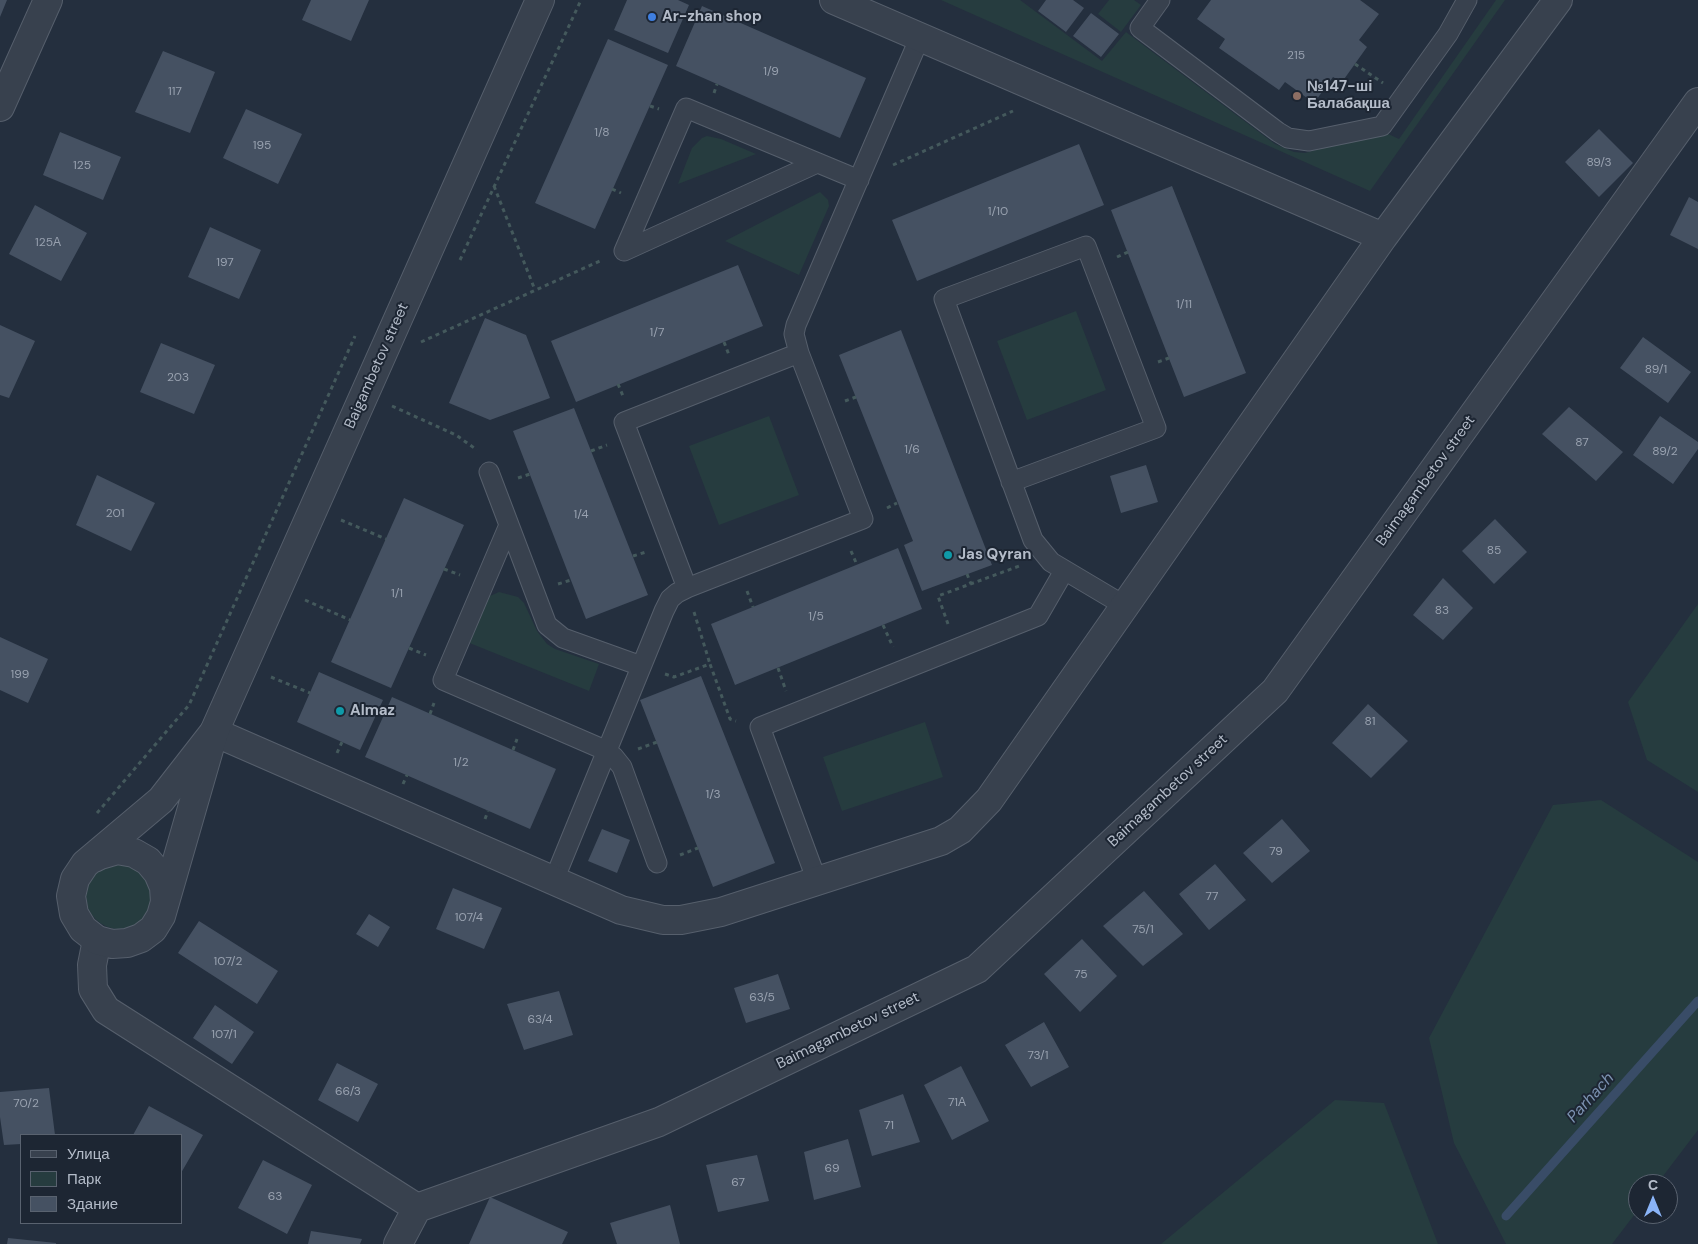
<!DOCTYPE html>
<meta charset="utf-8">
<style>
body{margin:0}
#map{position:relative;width:1698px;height:1244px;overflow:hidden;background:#242f3e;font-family:"DM Sans",sans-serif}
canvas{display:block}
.legend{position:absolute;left:20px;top:1134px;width:162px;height:90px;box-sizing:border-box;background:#1d2633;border:1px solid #59626f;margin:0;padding:6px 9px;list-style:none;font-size:15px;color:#b4bcc9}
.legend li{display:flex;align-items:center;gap:10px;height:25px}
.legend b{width:25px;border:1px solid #59626f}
.north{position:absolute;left:1628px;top:1174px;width:50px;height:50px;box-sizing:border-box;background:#1d2633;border:1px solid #59626f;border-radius:50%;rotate:0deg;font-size:14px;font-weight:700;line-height:20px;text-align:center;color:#b4bcc9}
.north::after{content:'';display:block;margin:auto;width:18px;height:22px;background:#8ab4f8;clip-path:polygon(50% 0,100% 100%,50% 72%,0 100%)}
</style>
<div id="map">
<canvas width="1698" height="1244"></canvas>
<ul class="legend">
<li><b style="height:6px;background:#38414e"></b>Улица</li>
<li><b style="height:14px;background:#263c3f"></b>Парк</li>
<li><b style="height:14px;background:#455162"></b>Здание</li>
</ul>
<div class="north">С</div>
</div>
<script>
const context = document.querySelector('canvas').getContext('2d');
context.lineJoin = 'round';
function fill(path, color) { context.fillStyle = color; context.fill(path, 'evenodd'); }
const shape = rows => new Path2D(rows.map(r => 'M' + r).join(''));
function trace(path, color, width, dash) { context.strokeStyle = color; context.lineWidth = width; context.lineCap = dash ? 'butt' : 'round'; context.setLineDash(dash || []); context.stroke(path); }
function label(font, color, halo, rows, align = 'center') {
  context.font = font + ' "DM Sans",sans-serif'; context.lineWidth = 4; context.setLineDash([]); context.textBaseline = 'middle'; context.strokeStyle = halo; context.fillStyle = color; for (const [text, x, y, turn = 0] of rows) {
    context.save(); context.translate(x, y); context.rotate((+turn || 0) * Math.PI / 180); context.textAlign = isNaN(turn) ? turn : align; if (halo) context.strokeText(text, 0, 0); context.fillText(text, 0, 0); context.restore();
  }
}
const green = shape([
 [941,0,1020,0,1102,61,1126,32,1275,144,1294,152,1305,153,1382,131,1399,139,1496,0,1505,0,1370,191],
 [1109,0,1134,0,1141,5,1121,32,1098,14],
 [707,136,721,139,756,154,678,184,692,148,702,138],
 [820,192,828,200,829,206,799,275,725,241],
 [1076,311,1106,390,1027,420,997,341],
 [769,416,799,495,719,525,689,446],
 [499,592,518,597,524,603,537,631,547,644,555,649,599,664,589,691,467,642,484,602,490,596],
 [1698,604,1698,792,1647,760,1628,702],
 [925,722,943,777,842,811,823,757],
 [1601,800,1698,862,1698,1130,1657,1184,1638,1184,1638,1210,1612,1244,1506,1244,1454,1143,1429,1038,1553,805],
 '86 896a33 33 0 1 1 66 0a33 33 0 1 1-66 0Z',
 [1335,1100,1384,1103,1438,1244,1161,1244]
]);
const stream = shape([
 [1506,1216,1698,1001]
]);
const building = shape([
 [0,0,7,0,0,17],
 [311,0,369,0,351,41,302,20],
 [627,0,678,0,689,5,668,53,614,30],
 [1046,0,1073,0,1084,8,1066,32,1038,11],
 [1211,0,1360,0,1379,14,1359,40,1367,47,1342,82,1333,77,1314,103,1285,82,1279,90,1219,48,1225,39,1197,19],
 [702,6,866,78,840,138,676,66],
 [1091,13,1119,34,1101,57,1073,36],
 [608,39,668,65,595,229,535,203],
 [163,51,215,72,190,133,135,112],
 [246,109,302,134,278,184,223,158],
 [1599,129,1633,163,1599,197,1565,162],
 [60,132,121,157,103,200,43,175],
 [1079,144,1104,205,917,281,892,220],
 [1172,186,1246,373,1184,397,1111,210],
 [1689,197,1698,202,1698,249,1670,235],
 [35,205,87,233,61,281,9,254],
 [210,227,261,250,239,299,188,277],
 [738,265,763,326,576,402,551,341],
 [485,318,526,335,550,398,490,420,449,403],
 [0,325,35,341,9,398,0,395],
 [901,330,992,565,922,591,904,545,913,541,839,355],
 [1643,337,1691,372,1668,403,1620,368],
 [161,343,215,365,194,414,140,392],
 [1569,407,1623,452,1596,481,1542,434],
 [574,408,648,595,586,619,513,431],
 [1660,416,1698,442,1698,449,1673,484,1633,455],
 [1146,465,1158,502,1121,513,1110,476],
 [97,475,155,503,131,551,76,525],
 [404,498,464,525,391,688,331,662],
 [1495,519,1527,552,1494,584,1462,551],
 [898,548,922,609,735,685,711,624],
 [1443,578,1473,608,1443,640,1413,615],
 [0,637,48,659,28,703,0,690],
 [319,672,383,700,360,750,297,722],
 [701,676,775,863,713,887,640,700],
 [392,697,556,769,530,829,365,757],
 [1368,704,1408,741,1371,778,1332,743],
 [1282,819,1310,851,1272,883,1243,853],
 [602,829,630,840,617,873,588,861],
 [1215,864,1246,900,1209,930,1179,894],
 [453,888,502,908,484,949,436,929],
 [1144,891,1183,934,1143,966,1103,926],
 [369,914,390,927,378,947,356,934],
 [199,921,278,971,257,1004,178,953],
 [1082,939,1117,976,1080,1012,1044,974],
 [778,974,790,1009,746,1023,734,988],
 [559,991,573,1035,524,1050,507,1004],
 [215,1005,254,1032,232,1064,193,1038],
 [1044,1022,1069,1067,1031,1087,1005,1045],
 [337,1063,378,1084,358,1122,318,1100],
 [961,1066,989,1121,952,1140,924,1085],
 [49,1088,55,1135,21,1135,21,1144,4,1145,0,1117,0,1092],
 [903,1094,920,1142,872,1156,859,1110],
 [149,1106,203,1135,181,1173,181,1135,133,1135],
 [848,1139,861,1187,814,1200,804,1152],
 [757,1155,769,1201,718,1212,706,1165],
 [263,1160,312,1185,287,1234,238,1208],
 [490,1197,568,1232,562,1244,469,1244],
 [670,1205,680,1244,617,1244,610,1223],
 [311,1231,362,1239,360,1244,308,1244],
 [8,1238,56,1243,56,1244,7,1244]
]);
const path = shape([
 [1355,64,1383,83],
 [714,93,717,84],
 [650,106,659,109],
 [893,165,1013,111],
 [494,186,535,290],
 [612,189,621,193],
 [1117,257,1128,252],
 [460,260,581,0],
 [421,342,602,260],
 [724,342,729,355],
 [1158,362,1169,358],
 [618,384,623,396],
 [845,401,856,397],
 [392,406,456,435,477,450],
 [591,451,607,445],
 [518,478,530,474],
 [887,508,897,503],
 [341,520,386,539],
 [851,551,857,565],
 [633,556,646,552],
 [444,569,460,575],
 [967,574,971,584],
 [558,584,571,580],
 [747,591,753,607],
 [305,600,350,620],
 [694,612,710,664],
 [948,624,938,596,1022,565],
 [883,625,893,647],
 [409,648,426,655],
 [778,668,786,691],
 [665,674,674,677,710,664,730,719,736,721],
 [271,677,310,693],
 [430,714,434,703],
 [638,749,657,742],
 [513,750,517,739],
 [337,753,342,742],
 [403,784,407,775],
 [97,813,189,705,355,336],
 [485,819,488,811],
 [680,855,698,848]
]);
const service = shape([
 [1160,0,1140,28,1278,132,1288,138,1309,141,1382,126,1448,34,1467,0],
 [817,163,624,251,686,108,859,180],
 [799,353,624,422,687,588,863,519,799,353,794,334,796,325,920,37],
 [489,472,547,625,563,638,641,666],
 [1011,482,1156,428,1086,246,944,299,1033,540,1051,562,1125,606],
 [509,525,443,680,607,751,614,757,622,767,657,863],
 [554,880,664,611,670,599,677,593,687,588],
 [817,881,760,727,1038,616,1064,571]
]);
const minor = shape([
 [834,0,1383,237],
 [0,107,48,0],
 [214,732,621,910,663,920,681,920,721,912,941,841,960,830,989,800,1383,237,1558,0],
 [97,940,92,965,93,989,106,1010,417,1208],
 [398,1244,417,1208,659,1122,977,969,1275,691,1698,102]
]);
const tertiary = shape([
 [214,732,161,800,85,864,75,879,71,896,74,914,83,929,97,940,112,944,127,943,141,938,153,929,161,916,214,732,540,0],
 [94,858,100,855,117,850,134,853,148,861,158,873,164,887,165,902]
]);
const markers = [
 [652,17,5,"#3f7fe0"],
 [1297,96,5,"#8d6e63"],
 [948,555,5,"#0f9aa8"],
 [340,711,5,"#0f9aa8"]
];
const numberNames = [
 ["215",1296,56],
 ["1/9",771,72],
 ["117",175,92],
 ["1/8",602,133],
 ["195",262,146],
 ["89/3",1599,163],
 ["125",82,166],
 ["1/10",998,212],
 ["125А",48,243],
 ["197",225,263],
 ["1/11",1184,305],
 ["1/7",657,333],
 ["89/1",1656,370],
 ["203",178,378],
 ["87",1582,443],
 ["1/6",912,450],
 ["89/2",1665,452],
 ["201",115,514],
 ["1/4",581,515],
 ["85",1494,551],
 ["1/1",397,594],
 ["83",1442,611],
 ["1/5",816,617],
 ["199",20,675],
 ["81",1370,722],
 ["1/2",461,763],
 ["1/3",713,795],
 ["79",1276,852],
 ["77",1212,897],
 ["107/4",469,918],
 ["75/1",1143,930],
 ["107/2",228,962],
 ["75",1081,975],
 ["63/5",762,998],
 ["63/4",540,1020],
 ["107/1",224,1035],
 ["73/1",1038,1056],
 ["66/3",348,1092],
 ["71А",957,1103],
 ["70/2",26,1104],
 ["71",889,1126],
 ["69",832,1169],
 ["67",738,1183],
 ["63",275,1197]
];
const poiNames = [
 ["Ar-zhan shop",662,17],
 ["№147-ші",1307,87],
 ["Балабақша",1307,104],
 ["Jas Qyran",958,555],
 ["Almaz",350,711]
];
const streetNames = [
 ["Baigambetov street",377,366,-66],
 ["Baimagambetov street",1426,481,-54],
 ["Baimagambetov street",1168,791,-43],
 ["Baimagambetov street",848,1031,-26]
];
const waterNames = [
 ["Parhach",1591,1098,-48]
];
fill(green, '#263c3f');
trace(stream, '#394c67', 9);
fill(building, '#455162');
trace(service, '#565f6c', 21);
trace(minor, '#565f6c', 30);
trace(tertiary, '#565f6c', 30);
trace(path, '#44595c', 3, [4, 4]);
trace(service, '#38414e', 19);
trace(minor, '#38414e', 28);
trace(tertiary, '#38414e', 28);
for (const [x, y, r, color] of markers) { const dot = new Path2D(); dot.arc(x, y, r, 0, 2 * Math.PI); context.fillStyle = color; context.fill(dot); trace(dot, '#1d2633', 2); }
label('12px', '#98a1af', null, numberNames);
label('bold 15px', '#b4bcc9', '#1d2633', poiNames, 'left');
label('15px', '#b4bcc9', '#1d2633', streetNames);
label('italic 16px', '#7c92b1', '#1d2633', waterNames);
</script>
